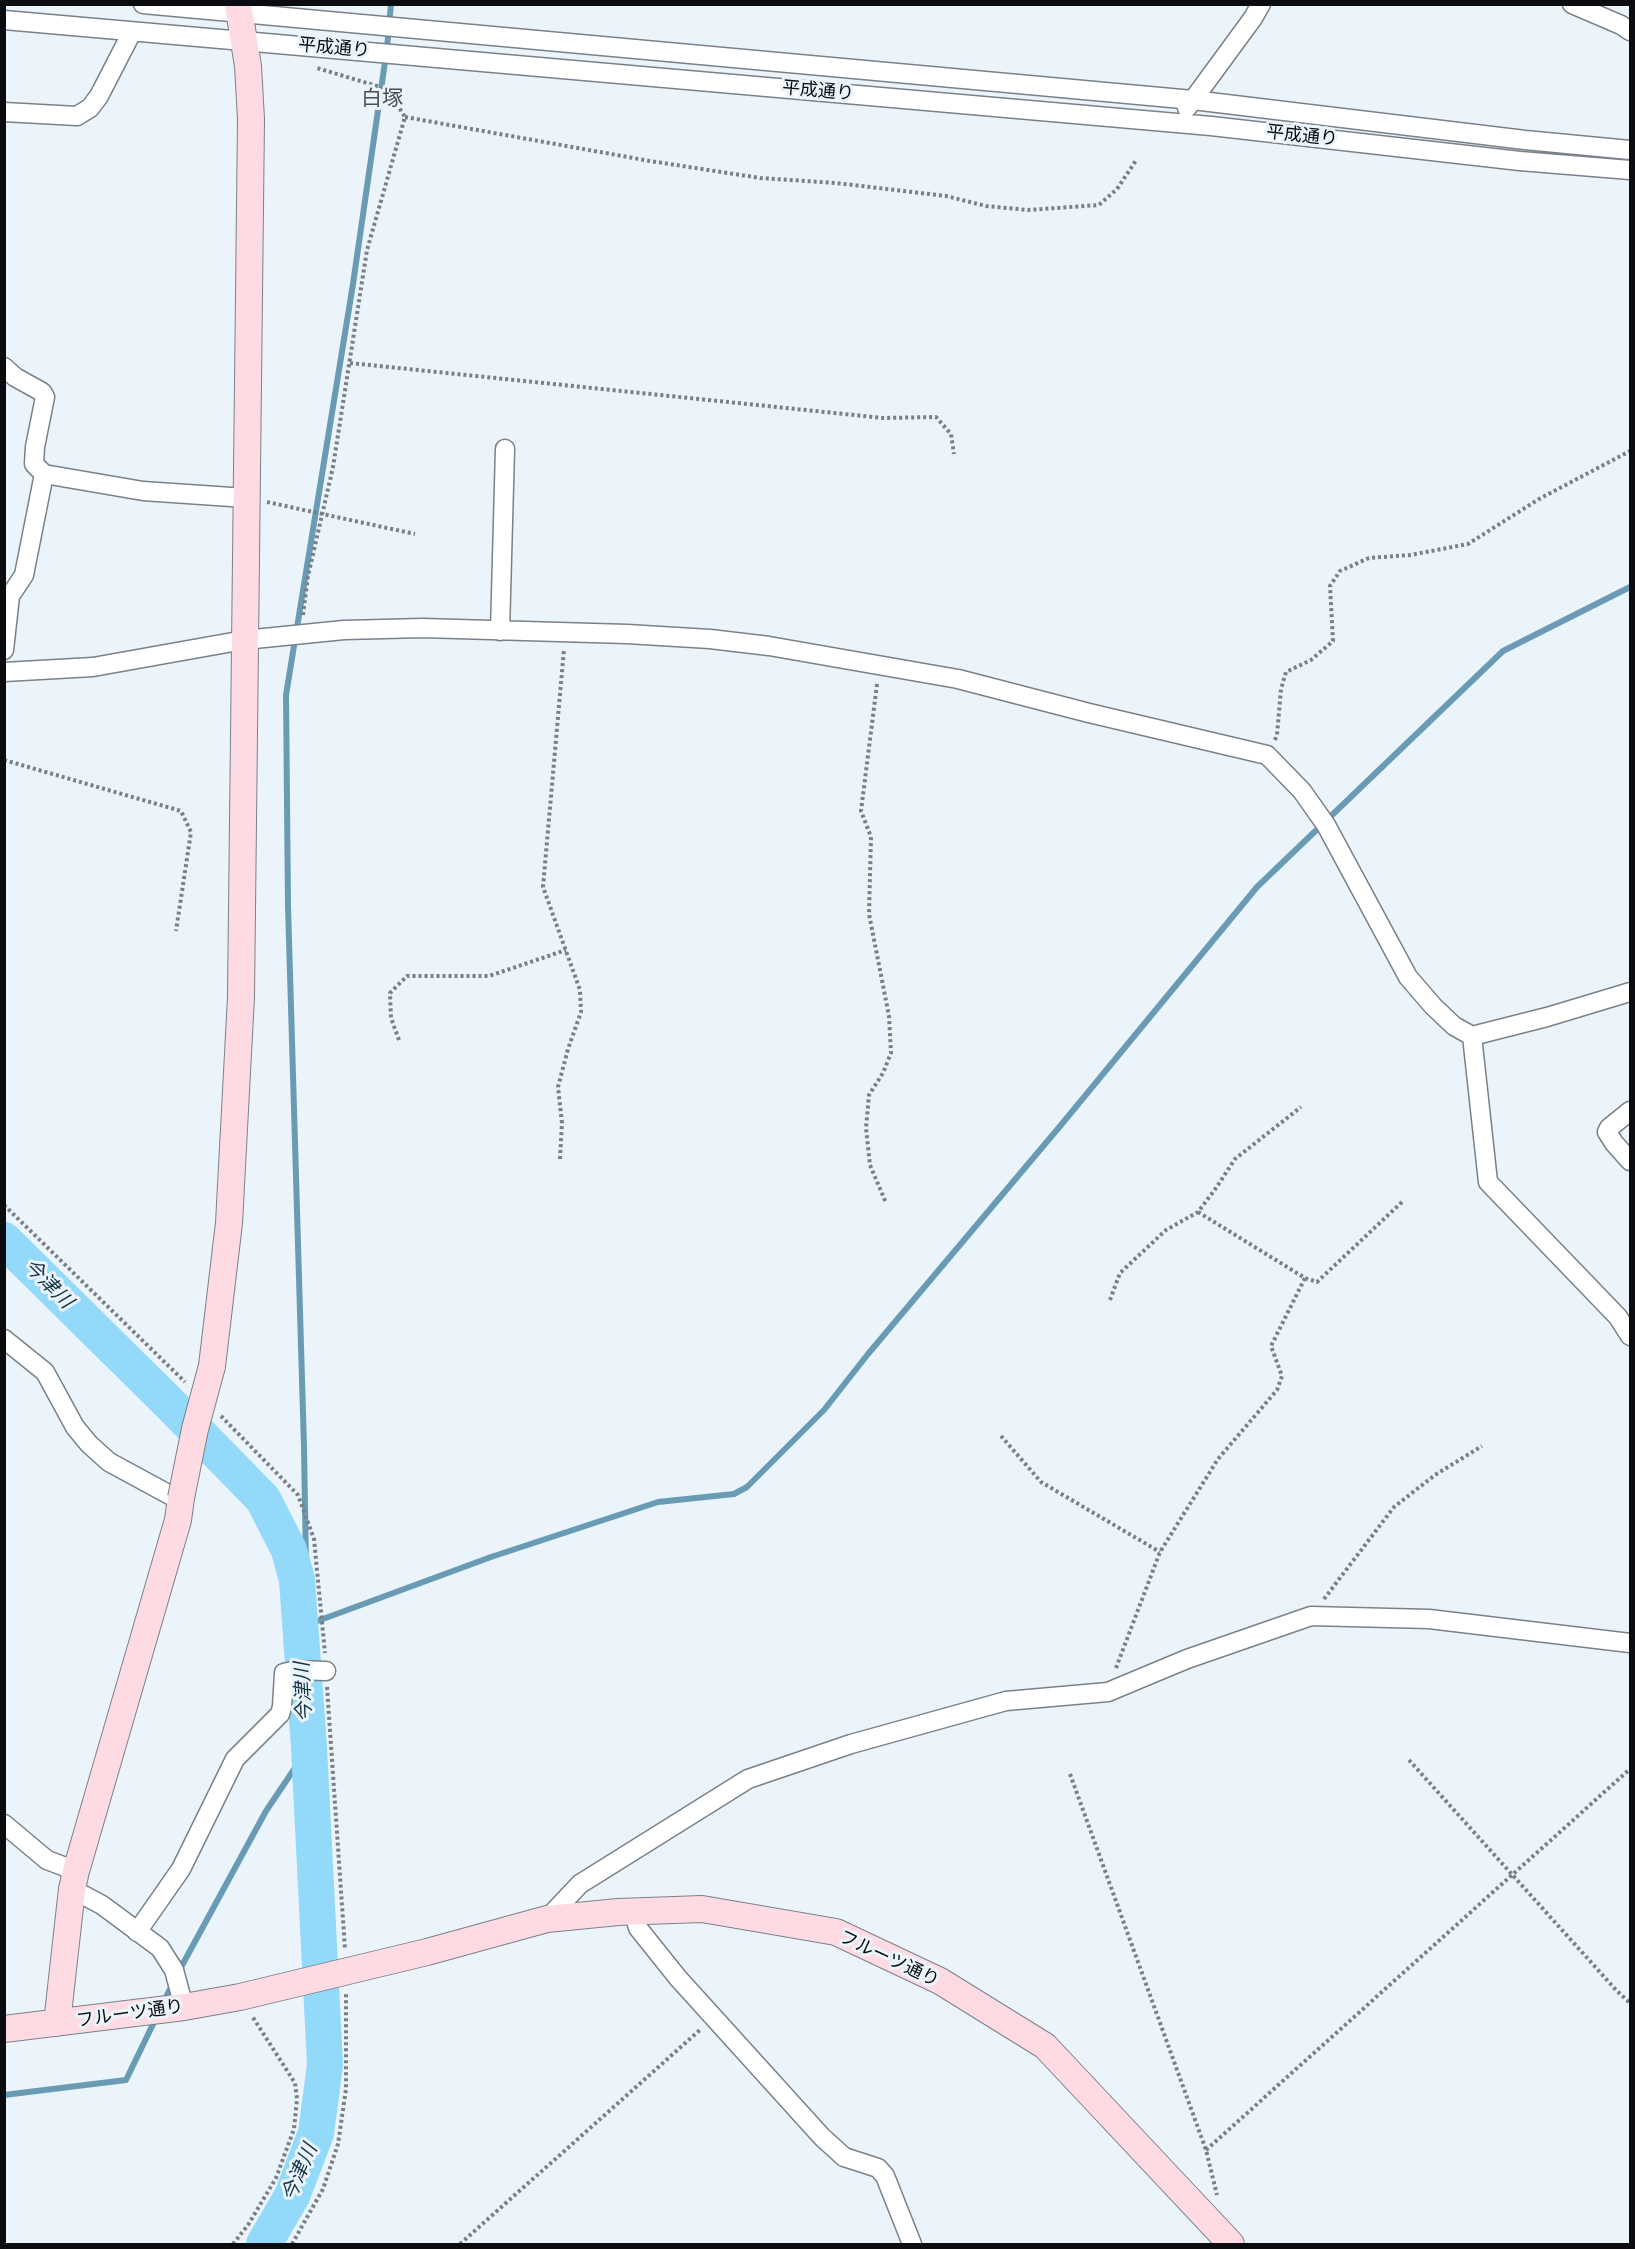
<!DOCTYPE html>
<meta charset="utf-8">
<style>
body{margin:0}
#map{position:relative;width:1635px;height:2249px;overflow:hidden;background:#ebf3fb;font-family:"PT Sans Narrow",sans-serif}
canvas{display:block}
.frame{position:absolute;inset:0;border:6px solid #0a0c0f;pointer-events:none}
</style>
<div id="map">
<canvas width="1635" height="2249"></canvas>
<div class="frame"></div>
</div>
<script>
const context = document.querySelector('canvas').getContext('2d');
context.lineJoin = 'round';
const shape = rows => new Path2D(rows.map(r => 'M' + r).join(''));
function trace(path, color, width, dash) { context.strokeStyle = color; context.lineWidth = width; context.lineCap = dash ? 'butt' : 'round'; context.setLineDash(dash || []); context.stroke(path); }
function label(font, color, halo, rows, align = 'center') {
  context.font = font + ' "PT Sans Narrow","Noto Sans JP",sans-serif'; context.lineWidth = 6; context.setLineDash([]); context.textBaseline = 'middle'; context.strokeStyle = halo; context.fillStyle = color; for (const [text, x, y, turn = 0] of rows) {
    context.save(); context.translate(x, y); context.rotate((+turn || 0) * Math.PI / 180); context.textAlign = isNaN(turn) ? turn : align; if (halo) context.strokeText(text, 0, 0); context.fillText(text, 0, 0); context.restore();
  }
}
const stream = shape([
 [312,1623,306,1566,304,1447,288,906,286,695,353,284,387,48,391,4],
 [301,1625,312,1623,491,1557,658,1502,734,1494,747,1487,824,1410,868,1354,1061,1125,1257,887,1503,651,1630,587],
 [179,1971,266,1811,309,1747],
 [163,2003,173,1983],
 [4,2095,126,2080,156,2018]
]);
const river = shape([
 [4,1240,170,1404,263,1499,289,1550,297,1580,309,1747,325,2065,316,2133,292,2196,264,2244]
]);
const path = shape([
 [405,117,650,161,760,178,836,183,946,196,986,206,1028,210,1099,205,1117,189,1137,159],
 [350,363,883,418,936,417,951,434,954,454],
 [267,502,415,534],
 [303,615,308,576,333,467,367,250,405,117,387,89,317,68],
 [877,684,861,811,871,837,869,914,889,1016,891,1053,883,1073,869,1095,866,1128,870,1165,886,1203],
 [1275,740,1277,735,1281,689,1286,672,1311,660,1333,641,1330,586,1340,571,1369,558,1410,555,1468,544,1539,499,1630,451],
 [4,760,181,811,191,832,176,931],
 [399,1040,391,1018,390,993,407,976,489,976,566,950],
 [560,1159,562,1123,558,1087,568,1049,581,1012,580,990,543,887,564,649],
 [4,1205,185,1382],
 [1198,1212,1305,1278,1317,1282,1402,1202],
 [1110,1300,1120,1273,1166,1230,1198,1212,1216,1188,1235,1159,1301,1107],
 [221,1416,298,1495,314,1539,325,1653],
 [1001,1436,1041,1482,1160,1552],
 [1324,1599,1394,1507,1435,1475,1482,1446],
 [1116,1668,1160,1552,1218,1459,1277,1390,1282,1376,1271,1346,1305,1278],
 [327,1687,345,1949],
 [1409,1760,1616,1990,1630,2003],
 [1070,1774,1206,2150,1217,2195],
 [1206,2150,1630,1769],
 [233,2244,248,2225,276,2178,294,2129,297,2099,295,2083,252,2016],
 [292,2244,323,2189,338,2144,346,2089,346,1993],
 [460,2244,700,2030]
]);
const street = shape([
 [143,4,1193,100,1525,140,1630,150],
 [1572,4,1621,25,1630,31],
 [4,20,1211,126,1520,161,1630,170],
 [1187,108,1253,18,1261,4],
 [4,112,77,116,90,108,99,96,132,32],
 [4,367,15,377,42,392,45,397,35,447,34,464,44,474,143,491,246,498],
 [500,631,505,449],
 [4,650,10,596,24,575,44,474],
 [4,672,93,667,244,640,344,630,423,628,627,634,710,639,769,646,958,679,1089,713,1267,755,1302,791,1326,825,1408,977,1433,1006,1454,1026,1472,1036,1547,1017,1630,992],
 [1472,1036,1488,1182,1618,1317,1630,1336],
 [1630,1111,1609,1128,1607,1132,1614,1143,1630,1161],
 [4,1339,45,1372,75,1427,89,1444,109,1462,181,1501],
 [4,1824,47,1860,76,1871],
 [72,1889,102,1905,160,1948,174,1970,184,2007],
 [634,1913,638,1928,678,1978,822,2137,844,2157,878,2168,885,2176,912,2244],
 [547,1919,580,1884,748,1779,851,1744,1006,1701,1108,1692,1187,1659,1311,1616,1429,1619,1630,1643],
 [137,1932,181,1869,235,1759,280,1714,282,1707,284,1673,296,1670,326,1671]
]);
const secondary = shape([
 [212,1366,229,1223,241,997,251,119,248,66,238,4],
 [57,2023,72,1889,76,1871,178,1520,181,1498],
 [4,2029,184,2007,240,1997,427,1952,547,1919,618,1912,702,1909,836,1932,940,1981,1045,2046,1231,2244]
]);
const secondaryBridge = shape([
 [181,1498,195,1429,212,1366]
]);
const streetNames = [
 ["平成通り",334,48,5],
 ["平成通り",818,91,5],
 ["平成通り",1302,136,6],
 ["フルーツ通り",889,1959,25],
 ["フルーツ通り",130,2014,-8]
];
const waterNames = [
 ["今津川",48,1284,45],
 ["今津川",304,1692,-93],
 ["今津川",300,2173,-67]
];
const quarterNames = [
 ["白塚",382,99]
];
trace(stream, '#699cb4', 6);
trace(river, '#92d9fa', 36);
trace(street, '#7a8189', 21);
trace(secondary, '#7a8189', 28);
trace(path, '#7a7f85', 4, [3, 3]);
trace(street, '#fff', 18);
trace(secondary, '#fedbe2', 26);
trace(secondaryBridge, '#7a8189', 28, []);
trace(secondaryBridge, '#fedbe2', 26);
label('18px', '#0a0c0f', '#ebf3fb', streetNames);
label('italic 20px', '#153544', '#ebf3fb', waterNames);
label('21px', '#494f56', '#ebf3fb', quarterNames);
</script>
